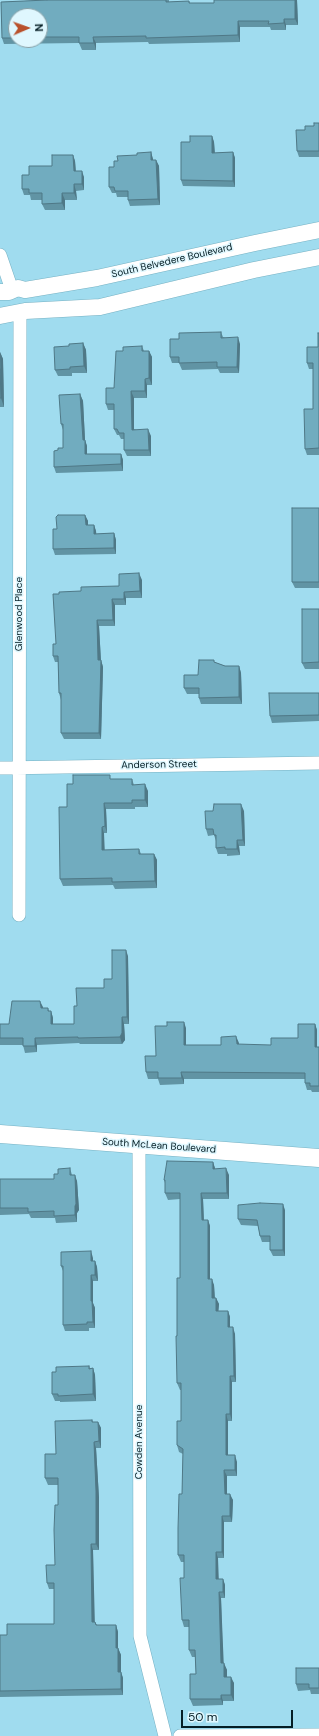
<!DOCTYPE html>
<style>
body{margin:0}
#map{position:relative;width:319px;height:1736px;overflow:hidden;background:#a0dcef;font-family:"DM Sans",sans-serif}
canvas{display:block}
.north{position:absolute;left:8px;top:8px;width:40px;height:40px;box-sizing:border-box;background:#dff7fe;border:1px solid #88a0a7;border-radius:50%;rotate:88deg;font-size:11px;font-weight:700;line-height:16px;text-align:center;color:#051e25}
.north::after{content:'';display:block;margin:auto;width:14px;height:18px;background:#b9512c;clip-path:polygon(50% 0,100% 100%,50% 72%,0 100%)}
.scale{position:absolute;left:181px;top:1710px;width:112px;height:18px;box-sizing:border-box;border:2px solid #051e25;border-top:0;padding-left:5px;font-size:12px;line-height:14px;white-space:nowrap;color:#051e25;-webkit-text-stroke:3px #dff7fe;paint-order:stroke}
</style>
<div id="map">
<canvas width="319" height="1736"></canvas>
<div class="north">N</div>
<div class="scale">50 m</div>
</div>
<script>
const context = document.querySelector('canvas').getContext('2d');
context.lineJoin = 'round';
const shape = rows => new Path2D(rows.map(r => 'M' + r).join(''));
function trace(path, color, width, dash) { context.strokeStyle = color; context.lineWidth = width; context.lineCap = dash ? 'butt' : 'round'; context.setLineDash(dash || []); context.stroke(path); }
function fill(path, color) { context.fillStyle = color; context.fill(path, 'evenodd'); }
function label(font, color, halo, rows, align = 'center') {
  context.font = font + ' "DM Sans",sans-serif'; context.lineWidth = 3; context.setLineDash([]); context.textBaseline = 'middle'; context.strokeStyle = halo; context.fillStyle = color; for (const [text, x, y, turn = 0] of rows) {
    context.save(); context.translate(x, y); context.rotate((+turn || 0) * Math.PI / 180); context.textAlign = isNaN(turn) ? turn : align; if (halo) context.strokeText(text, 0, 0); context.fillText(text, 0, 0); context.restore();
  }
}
const minor = shape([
 [0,255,12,290],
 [0,768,319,763],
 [19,915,20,313],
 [139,1145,140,1636,165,1736],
 [180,1736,319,1735]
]);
const tertiary = shape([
 [0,292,9,292,18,288,25,290,97,278,255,243,319,230],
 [0,316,25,311,100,307,254,270,319,257]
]);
const secondary = shape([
 [0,1134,319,1158]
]);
const wall = shape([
 [47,0,169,0,169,2,189,1,190,3,214,3,214,0,297,0,298,25,286,25,286,30,271,30,270,27,240,27,240,42,149,44,148,42,96,43,96,50,82,50,79,43,4,44,2,38,1,2],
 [16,16,40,16,40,40,16,40],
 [319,123,319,157,299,157,297,151,305,130],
 [212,136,214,142,215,153,233,152,235,158,235,187,183,186,181,180,190,142],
 [151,152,153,160,156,160,159,166,160,205,130,206,128,200,128,197,117,197,116,193,112,193,109,187,118,161,137,155],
 [73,155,75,161,76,171,84,177,84,190,76,191,77,200,65,200,65,210,45,210,42,204,42,200,31,200,30,195,24,195,22,189,29,175,52,166],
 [221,332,223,337,240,344,239,373,220,373,218,369,182,370,179,363,172,363,170,357,179,339],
 [319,333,319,455,307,455,305,449,313,409,313,369,309,369,307,363,318,347],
 [83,343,86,350,87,373,72,373,72,376,58,376,55,370,69,346],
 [142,346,144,351,149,351,152,357,152,385,147,385,147,398,134,398,134,429,151,436,151,456,127,456,124,450,124,439,121,439,119,435,117,435,114,429,114,410,108,410,106,404,114,388,123,351],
 [0,352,3,359,4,407,0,407],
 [80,394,83,401,85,440,87,446,87,454,121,454,123,460,123,471,56,473,54,467,58,450,63,448,63,430,61,424],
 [319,508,319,588,295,588,292,582],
 [85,515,88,521,88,525,94,525,96,531,96,534,114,533,116,540,116,554,55,555,53,549,57,529],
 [142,580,142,598,126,598,126,605,115,605,115,626,99,626,101,660,103,667,101,739,64,739,61,733,61,700,59,693,58,662,55,662,53,656,56,644,59,594,119,586],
 [319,609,319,669,305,669,302,663],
 [214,660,214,662,225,666,239,666,241,673,242,704,201,704,199,698,199,694,187,694,184,688],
 [319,693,319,721,272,723,270,716],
 [112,779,132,779,134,785,148,791,148,807,135,807,135,809,106,809,107,833,104,833,104,850,139,849,141,854,154,854,157,860,157,888,115,889,113,885,63,886,60,879,67,807,73,784],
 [244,811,245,846,239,846,240,855,227,856,227,854,218,854,216,848,216,841,214,835,208,836,206,829],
 [128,956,129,1024,124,1024,125,1040,122,1044,80,1044,79,1043,37,1045,37,1052,25,1053,23,1045,0,1045,0,1024,9,1024,43,1007,43,1008,48,1008,49,1011,51,1011,53,1018,53,1024,74,1024,77,1006,104,988,112,979],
 [315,1024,317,1030,317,1047,319,1047,319,1092,312,1092,311,1090,307,1090,305,1083,305,1079,184,1079,184,1084,160,1085,158,1079,148,1079,146,1072,156,1056,167,1026,186,1028,186,1045,221,1045,239,1043,239,1045,271,1045,298,1038],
 [213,1162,215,1169,229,1175,229,1199,203,1199,204,1220,208,1220,210,1226,210,1279,214,1285,215,1298,216,1298,219,1304,218,1311,228,1311,230,1317,230,1327,235,1334,236,1382,232,1382,232,1421,228,1421,228,1455,237,1462,237,1476,227,1476,227,1494,233,1500,232,1522,224,1522,224,1558,218,1558,218,1579,223,1579,225,1585,225,1598,221,1598,223,1663,227,1670,227,1677,234,1683,234,1701,223,1701,223,1705,193,1706,190,1699,196,1674,195,1657,192,1657,189,1650,189,1627,184,1627,182,1620,184,1578,184,1562,181,1562,178,1555,182,1494,183,1454,179,1452,177,1445,181,1421,181,1390,180,1390,177,1383,177,1336,180,1278,180,1199,168,1200,165,1193,165,1183,164,1180],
 [70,1168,72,1175,77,1181,79,1210,77,1213,77,1222,56,1223,55,1218,31,1218,29,1214,0,1215,0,1179,54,1179,58,1174],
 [285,1210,285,1256,273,1256,270,1250,270,1242,262,1242,260,1236,258,1226,241,1225,238,1219],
 [93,1258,93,1261,95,1261,97,1267,98,1281,93,1281,93,1303,95,1308,95,1328,89,1328,89,1331,65,1331,63,1325,63,1271,61,1266],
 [89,1366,90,1368,93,1368,95,1375,96,1401,60,1402,60,1401,55,1401,52,1394,56,1372],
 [92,1420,93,1422,98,1422,101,1428,101,1448,96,1448,99,1498,99,1550,93,1550,94,1622,95,1622,97,1625,116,1625,118,1632,118,1648,121,1655,121,1672,123,1678,123,1695,0,1697,0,1635,7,1635,54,1624,54,1589,49,1589,47,1583,55,1565,58,1505,58,1485,48,1485,45,1478,56,1454],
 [319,1668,319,1694,311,1694,310,1690,298,1691,296,1684]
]);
const shadedWall = shape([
 [295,0,297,0,298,25,295,19],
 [284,19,286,25,286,30,284,23],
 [238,21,240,27,240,42,238,35],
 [93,37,96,43,96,50,94,43],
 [212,136,214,142,215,159,212,153],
 [151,152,153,159,153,166,151,160],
 [233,152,235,158,235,187,233,181],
 [73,155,75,161,76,177,74,171],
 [156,160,159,166,160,205,158,199],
 [82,171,84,177,84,190,82,184],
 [74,184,76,191,77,200,74,193],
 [62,193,65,200,65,210,62,203],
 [238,337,240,344,239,373,237,367],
 [83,343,86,350,87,373,84,366],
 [149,351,152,357,152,385,149,378],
 [0,352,3,359,4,407,1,398],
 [145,379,147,385,147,398,145,391],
 [131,391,134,398,134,436,132,430],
 [80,394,83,401,85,440,87,446,87,460,85,454,83,440],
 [148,429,151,436,151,456,149,450],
 [121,454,123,460,123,471,121,464],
 [85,515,88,521,88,531,86,525],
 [94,525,96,531,97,540,94,534],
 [114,533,116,540,116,554,114,548],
 [139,573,142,580,142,598,140,591],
 [124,592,126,598,126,605,124,599],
 [112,599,115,605,115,626,113,620],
 [97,620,99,626,101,663,101,660,103,667,101,739,99,733,98,660],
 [239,666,241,673,242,704,239,697],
 [145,784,148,791,148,807,145,800],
 [104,803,106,809,107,833,105,826],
 [241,804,244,811,245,846,243,840],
 [102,827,104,833,105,856,102,850],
 [237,840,239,846,240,855,237,849],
 [154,854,157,860,157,888,155,881],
 [126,950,128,956,129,1024,127,1017],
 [40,1001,43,1007,43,1014,41,1008],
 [51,1011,53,1018,53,1030,51,1024],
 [122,1017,124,1024,125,1040,122,1044,120,1037],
 [184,1022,186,1028,186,1051,184,1045],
 [315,1024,317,1030,317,1053,315,1047],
 [236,1036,239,1043,239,1051,237,1044],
 [35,1038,37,1045,37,1052,35,1046],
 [181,1072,184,1079,184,1084,182,1078],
 [213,1162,215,1168,215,1175,213,1169],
 [226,1168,229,1175,229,1199,227,1193],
 [75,1175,77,1181,79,1210,77,1213,77,1222,75,1215],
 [201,1193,203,1199,204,1226,202,1220],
 [283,1204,285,1210,285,1256,283,1250],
 [208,1220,210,1226,210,1285,208,1279],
 [91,1251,93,1258,93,1267,91,1261],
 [95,1261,97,1267,98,1281,95,1275],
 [91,1275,93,1281,93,1303,95,1308,95,1328,93,1322,91,1301],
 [212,1279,214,1285,215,1304,212,1298],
 [216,1298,219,1304,218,1317,216,1311],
 [228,1311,230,1317,230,1334,228,1327],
 [233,1327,235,1334,236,1382,234,1376],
 [93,1368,95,1375,96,1401,93,1394],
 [230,1376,232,1382,232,1421,230,1414],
 [226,1414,228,1421,228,1462,226,1455],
 [98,1422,101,1428,101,1448,99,1441],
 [94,1442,96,1448,99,1498,99,1550,96,1544],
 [235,1455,237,1462,237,1476,235,1470],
 [224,1470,227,1476,227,1500,225,1494],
 [230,1494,233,1500,232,1522,230,1516],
 [222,1516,224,1522,224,1558,222,1552],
 [91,1544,93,1550,95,1628,92,1622],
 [216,1552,218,1558,219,1585,216,1579],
 [223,1579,225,1585,225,1598,223,1592],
 [219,1592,221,1598,224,1670,221,1663],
 [116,1625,118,1632,118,1648,121,1655,121,1678,118,1672,116,1648],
 [224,1663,227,1670,227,1683,224,1677],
 [121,1672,123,1678,123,1695,121,1689],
 [231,1677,234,1683,234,1701,231,1695],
 [221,1695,223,1701,223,1705,221,1699]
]);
const building = shape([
 [47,0,166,0,166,2,189,1,189,3,214,3,214,0,295,0,295,19,284,19,284,23,268,24,269,21,238,21,238,35,146,38,146,36,93,37,94,43,79,43,79,37,40,37,40,16,16,16,16,38,2,38,1,2,47,0],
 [314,123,319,123,319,151,297,151,296,130,305,130,305,126,314,126,314,123],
 [190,136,212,136,212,153,233,152,233,181,181,180,181,142,190,142,190,136],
 [151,152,151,160,156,160,158,199,128,200,128,191,115,191,114,187,109,187,109,167,114,167,114,161,118,161,117,156,137,155,137,153,151,152],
 [52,155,73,155,74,171,82,171,82,184,74,184,74,193,62,193,62,203,42,204,42,193,29,193,29,189,22,189,22,175,29,175,29,166,52,166,52,155],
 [221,332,221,338,238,337,237,367,217,367,217,362,179,363,179,357,170,357,170,339,179,339,179,333,221,332],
 [318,333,319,333,319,448,305,449,304,409,313,409,313,363,307,363,307,347,318,347,318,333],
 [83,343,84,366,70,367,70,369,55,370,54,347,69,346,69,344,83,343],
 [142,346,142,351,149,351,149,378,145,379,145,391,131,391,132,430,148,429,149,450,124,450,124,433,119,433,117,429,114,429,114,404,106,404,106,388,114,388,116,351,123,351,123,347,142,346],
 [0,369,1,398,0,398,0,369],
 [80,394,83,440,85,440,85,454,121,454,121,464,54,467,54,451,58,450,58,448,63,448,63,424,61,424,59,395,80,394],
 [292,508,319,508,319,582,292,582,292,508],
 [58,515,85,515,86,525,94,525,94,534,114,533,114,548,53,549,53,529,57,529,56,517,58,515],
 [139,573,140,591,124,592,124,599,112,599,113,620,97,620,98,660,101,660,99,733,61,733,61,693,59,693,58,656,53,656,53,644,56,644,53,594,59,594,59,592,81,591,81,587,119,586,119,574,139,573],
 [302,609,319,609,319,662,302,663,302,609],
 [199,660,214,660,214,662,225,666,239,666,239,697,199,698,199,688,184,688,184,675,198,675,199,660],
 [269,693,319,693,319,715,270,716,269,693],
 [73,775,110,775,110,779,132,779,132,785,145,784,145,800,132,800,132,803,104,803,105,826,102,827,102,850,139,849,139,854,154,854,155,881,112,882,112,878,60,879,59,807,67,807,67,784,73,784,73,775],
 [214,804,241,804,243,840,237,840,237,849,225,849,225,847,216,848,216,835,214,835,213,829,206,829,205,811,213,811,214,804],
 [112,950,126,950,127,1017,122,1017,122,1033,120,1037,78,1038,78,1037,35,1038,35,1046,23,1046,23,1038,0,1038,0,1024,9,1024,12,1001,40,1001,41,1008,48,1008,48,1011,51,1011,51,1024,74,1024,74,1006,77,1006,76,988,104,988,104,979,112,979,112,950],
 [167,1022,184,1022,184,1045,221,1045,221,1037,236,1036,237,1044,271,1045,271,1038,298,1038,298,1024,315,1024,315,1047,319,1047,319,1086,310,1086,310,1083,305,1083,305,1073,181,1072,182,1078,158,1078,158,1072,146,1072,145,1056,156,1056,155,1026,167,1026,167,1022],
 [167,1161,213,1162,213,1169,226,1168,227,1193,201,1193,202,1220,208,1220,208,1279,212,1279,212,1298,216,1298,216,1311,228,1311,228,1327,233,1327,234,1376,230,1376,230,1414,226,1414,226,1455,235,1455,235,1470,224,1470,225,1494,230,1494,230,1516,222,1516,222,1552,216,1552,216,1579,223,1579,223,1592,219,1592,221,1663,224,1663,224,1677,231,1677,231,1695,221,1695,221,1699,190,1699,190,1674,196,1674,195,1650,189,1650,189,1620,182,1620,180,1578,184,1578,184,1555,178,1555,178,1528,179,1494,182,1494,183,1449,177,1445,177,1421,181,1421,181,1383,177,1383,176,1336,177,1336,177,1278,180,1278,180,1193,165,1193,165,1180,164,1180,167,1161],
 [70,1168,70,1175,75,1175,76,1204,75,1206,75,1215,54,1216,54,1211,28,1212,28,1208,0,1208,0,1179,54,1179,54,1174,58,1174,58,1169,70,1168],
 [260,1203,283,1204,283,1250,270,1250,270,1236,260,1236,257,1220,238,1219,238,1205,260,1203],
 [91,1251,91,1261,95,1261,95,1275,91,1275,91,1301,92,1301,93,1322,87,1322,87,1324,63,1325,63,1266,61,1266,61,1252,91,1251],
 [89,1366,89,1369,93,1368,93,1394,58,1396,58,1394,52,1394,52,1372,56,1372,56,1367,89,1366],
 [92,1420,92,1422,98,1422,99,1441,94,1442,96,1491,96,1544,91,1544,92,1622,95,1622,96,1625,116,1625,116,1648,118,1648,118,1672,121,1672,121,1689,0,1691,0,1635,7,1635,7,1624,54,1624,54,1583,47,1583,46,1565,55,1565,54,1530,55,1505,58,1505,58,1478,45,1478,45,1454,56,1454,55,1421,92,1420],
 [296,1668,319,1668,319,1688,309,1688,309,1684,296,1684,296,1668]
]);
const streetNames = [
 ["South Belvedere Boulevard",172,261,-13],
 ["Glenwood Place",19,614,-90],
 ["Anderson Street",159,765,-1],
 ["South McLean Boulevard",159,1146,4],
 ["Cowden Avenue",139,1442,-90]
];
trace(minor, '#76b1c3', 14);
trace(tertiary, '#76b1c3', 17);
trace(secondary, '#76b1c3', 19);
trace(minor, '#fff', 13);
trace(tertiary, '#fff', 16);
trace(secondary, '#fff', 18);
fill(wall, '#6194a4');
fill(shadedWall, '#4f7886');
fill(building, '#71acbf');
trace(building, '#4f7886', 1);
label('10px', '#051e25', '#dff7fe', streetNames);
</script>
